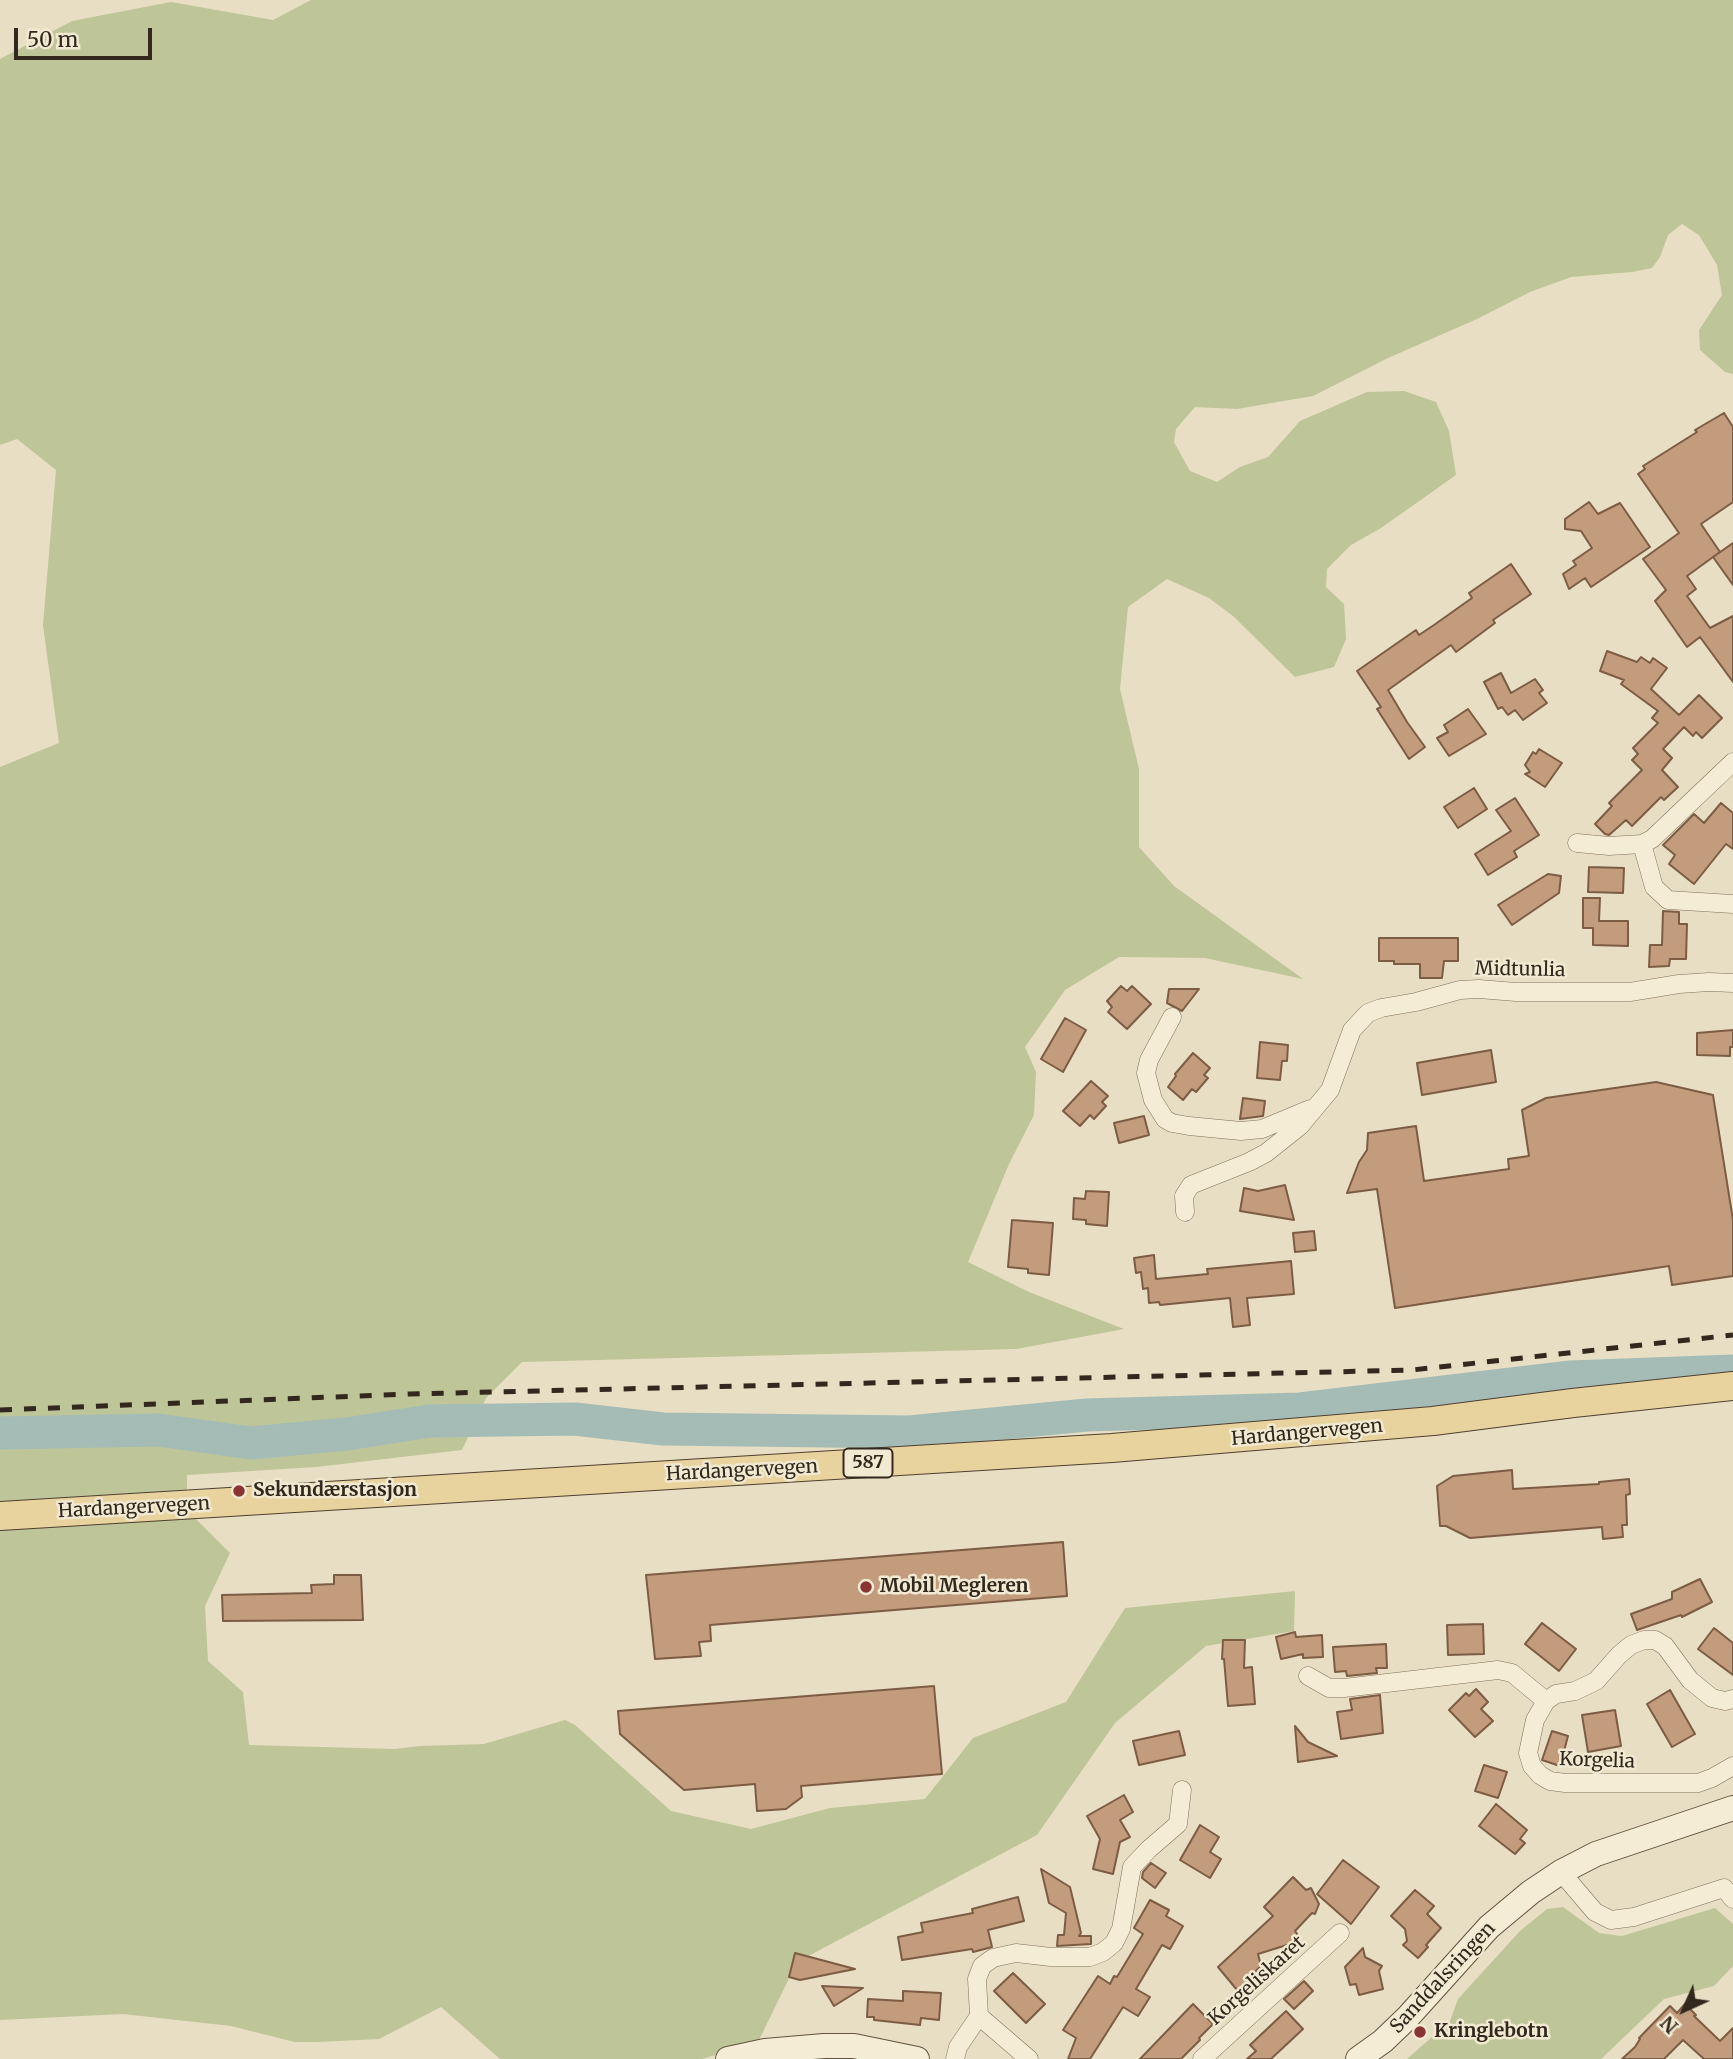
<!DOCTYPE html>
<meta charset="utf-8">
<style>
body{margin:0}
#map{position:relative;width:1733px;height:2059px;overflow:hidden;background:#e8dec3;font-family:Merriweather,serif}
canvas{display:block}
.north{position:absolute;left:1649px;top:1975px;width:70px;height:70px;-webkit-text-stroke:5px #f1e9d1;paint-order:stroke;rotate:225deg;font-size:19px;font-weight:700;line-height:28px;text-align:center;color:#32281e}
.north::after{content:'';display:block;margin:auto;width:24px;height:32px;background:#32281e;clip-path:polygon(50% 0,100% 100%,50% 72%,0 100%)}
.scale{position:absolute;left:14px;top:28px;width:138px;height:32px;box-sizing:border-box;border:4px solid #32281e;border-top:0;padding-left:9px;font-size:21px;line-height:24px;white-space:nowrap;color:#32281e;-webkit-text-stroke:5px #f1e9d1;paint-order:stroke}
</style>
<div id="map">
<canvas width="1733" height="2059"></canvas>
<div class="north">N</div>
<div class="scale">50 m</div>
</div>
<script>
const context = document.querySelector('canvas').getContext('2d');
context.lineJoin = 'round';
function fill(path, color) { context.fillStyle = color; context.fill(path, 'evenodd'); }
const shape = rows => new Path2D(rows.map(r => 'M' + r).join(''));
function trace(path, color, width, dash) { context.strokeStyle = color; context.lineWidth = width; context.lineCap = dash ? 'butt' : 'round'; context.setLineDash(dash || []); context.stroke(path); }
function label(font, color, halo, rows, align = 'center') {
  context.font = font + ' Merriweather,serif'; context.lineWidth = 5; context.setLineDash([]); context.textBaseline = 'middle'; context.strokeStyle = halo; context.fillStyle = color; for (const [text, x, y, turn = 0] of rows) {
    context.save(); context.translate(x, y); context.rotate((+turn || 0) * Math.PI / 180); context.textAlign = isNaN(turn) ? turn : align; if (halo) context.strokeText(text, 0, 0); context.fillText(text, 0, 0); context.restore();
  }
}
const green = shape([
 [311,0,1733,0,1733,374,1725,372,1700,350,1699,330,1722,295,1717,265,1699,235,1682,224,1668,235,1660,257,1652,268,1632,272,1571,277,1530,292,1477,319,1388,358,1313,396,1237,409,1195,407,1176,429,1174,442,1190,471,1217,482,1240,467,1268,457,1300,421,1367,392,1404,391,1436,402,1449,431,1456,475,1381,528,1351,545,1327,569,1326,587,1344,604,1346,639,1334,667,1295,677,1233,616,1209,598,1167,579,1128,607,1120,689,1139,769,1139,847,1174,886,1303,979,1205,958,1119,957,1065,990,1025,1047,1036,1072,1034,1115,1009,1164,968,1262,1029,1292,1124,1329,1016,1349,522,1362,486,1398,462,1450,316,1467,187,1475,187,1510,230,1553,205,1606,208,1661,243,1692,249,1745,395,1749,419,1746,484,1744,565,1720,575,1725,671,1811,751,1829,830,1808,925,1799,973,1738,1066,1702,1125,1608,1295,1591,1294,1631,1206,1646,1115,1723,1037,1835,797,1962,758,2042,702,2059,500,2059,441,2007,379,2039,317,2042,295,2042,231,2026,123,2014,0,2020,0,767,59,743,43,625,56,470,17,439,0,445,0,59,72,21,171,2,273,20],
 [1563,1907,1599,1933,1622,1936,1715,1908,1733,1924,1733,1966,1714,1986,1664,1999,1601,2059,1407,2059,1450,2021,1458,1999,1520,1931,1547,1909]
]);
const river = shape([
 [0,1433,158,1430,251,1443,347,1434,429,1421,575,1419,663,1429,909,1432,1087,1415,1300,1409,1571,1377,1733,1371]
]);
const building = shape([
 [1724,413,1733,427,1733,502,1701,524,1720,552,1687,576,1696,589,1687,596,1710,628,1733,616,1733,682,1700,637,1687,647,1655,601,1666,590,1643,559,1679,533,1638,474,1645,469,1643,466,1697,432,1695,430,1724,413],
 [1589,502,1598,514,1620,503,1650,547,1591,587,1585,578,1569,589,1563,574,1576,565,1573,561,1592,548,1581,531,1565,529,1565,519,1589,502],
 [1733,543,1733,585,1713,557,1733,543],
 [1511,564,1531,594,1493,620,1495,623,1456,652,1451,645,1388,690,1407,722,1425,747,1409,759,1377,709,1381,707,1357,671,1416,630,1419,635,1434,625,1472,598,1469,593,1511,564],
 [1607,651,1637,662,1641,657,1650,663,1653,658,1667,668,1651,689,1679,715,1699,695,1722,718,1702,738,1696,732,1693,736,1684,727,1663,749,1672,758,1662,770,1678,787,1664,800,1661,797,1632,826,1626,820,1609,835,1605,834,1595,824,1612,806,1609,803,1642,770,1632,760,1638,754,1633,748,1658,723,1652,718,1658,711,1621,684,1624,680,1600,671,1607,651],
 [1501,673,1511,693,1535,679,1543,690,1539,693,1547,703,1523,720,1515,710,1508,715,1502,707,1498,709,1484,682,1501,673],
 [1468,709,1486,734,1449,756,1437,738,1448,732,1444,725,1468,709],
 [1539,749,1562,763,1545,787,1525,774,1530,772,1525,765,1533,752,1536,754,1539,749],
 [1474,788,1487,809,1458,828,1444,807,1474,788],
 [1515,798,1539,835,1514,851,1517,857,1488,875,1475,854,1511,831,1496,810,1515,798],
 [1721,803,1733,813,1733,849,1726,844,1694,884,1669,864,1675,855,1663,845,1694,814,1704,823,1721,803],
 [1589,867,1624,868,1623,893,1588,892,1589,867],
 [1548,874,1561,876,1559,893,1512,925,1498,905,1548,874],
 [1583,898,1600,898,1599,921,1628,921,1628,946,1593,945,1593,928,1583,928,1583,898],
 [1663,911,1679,912,1679,924,1687,924,1686,959,1670,959,1669,966,1649,967,1650,945,1662,945,1663,911],
 [1379,938,1458,938,1458,961,1444,961,1442,978,1420,978,1420,964,1394,964,1394,961,1379,961,1379,938],
 [1121,986,1127,991,1132,986,1151,1004,1127,1029,1108,1012,1112,1007,1107,1001,1121,986],
 [1169,989,1199,989,1182,1011,1167,1003,1169,989],
 [1065,1018,1086,1030,1063,1072,1041,1059,1065,1018],
 [1733,1030,1733,1047,1730,1047,1730,1056,1697,1055,1697,1033,1733,1030],
 [1260,1042,1288,1045,1287,1061,1282,1061,1280,1080,1257,1078,1260,1042],
 [1491,1050,1496,1082,1422,1095,1417,1063,1491,1050],
 [1193,1053,1210,1068,1204,1075,1208,1078,1196,1092,1192,1089,1183,1100,1168,1087,1176,1076,1175,1074,1193,1053],
 [1091,1081,1108,1096,1102,1102,1106,1106,1094,1119,1090,1115,1080,1126,1063,1111,1091,1081],
 [1656,1082,1713,1095,1733,1220,1733,1276,1672,1285,1669,1266,1395,1308,1377,1189,1347,1193,1359,1162,1367,1150,1368,1133,1416,1126,1424,1181,1509,1169,1508,1159,1529,1156,1522,1110,1546,1098,1656,1082],
 [1243,1098,1265,1101,1263,1116,1240,1119,1243,1098],
 [1144,1116,1149,1135,1119,1143,1114,1123,1144,1116],
 [1285,1185,1294,1220,1240,1211,1244,1188,1258,1191,1285,1185],
 [1086,1191,1109,1192,1107,1226,1086,1224,1086,1220,1073,1219,1074,1198,1085,1199,1086,1191],
 [1012,1220,1053,1223,1049,1275,1028,1273,1028,1269,1008,1267,1012,1220],
 [1314,1231,1316,1250,1295,1252,1293,1233,1314,1231],
 [1154,1255,1156,1279,1208,1274,1207,1269,1291,1261,1294,1294,1247,1298,1250,1325,1233,1327,1230,1298,1160,1305,1159,1302,1149,1303,1148,1288,1143,1289,1141,1272,1136,1273,1134,1258,1154,1255],
 [1512,1470,1513,1489,1599,1484,1599,1482,1629,1479,1630,1494,1626,1495,1627,1525,1622,1525,1623,1537,1603,1539,1602,1527,1470,1538,1446,1526,1440,1526,1437,1486,1453,1476,1512,1470],
 [1063,1542,1067,1596,710,1625,711,1641,699,1642,701,1656,655,1659,646,1575,1063,1542],
 [334,1575,361,1575,363,1620,223,1621,222,1595,312,1593,311,1585,334,1584,334,1575],
 [1700,1579,1712,1602,1682,1617,1681,1615,1637,1630,1631,1614,1672,1599,1672,1592,1700,1579],
 [1542,1623,1576,1649,1559,1671,1525,1644,1542,1623],
 [1483,1624,1484,1654,1448,1655,1447,1625,1483,1624],
 [1714,1628,1733,1643,1733,1675,1698,1649,1714,1628],
 [1295,1632,1296,1637,1322,1635,1323,1657,1303,1658,1303,1654,1281,1659,1276,1637,1295,1632],
 [1223,1640,1245,1640,1244,1668,1252,1667,1255,1704,1228,1706,1224,1659,1222,1659,1223,1640],
 [1386,1644,1387,1668,1376,1668,1377,1673,1347,1676,1346,1671,1335,1672,1333,1647,1386,1644],
 [934,1686,942,1774,801,1786,802,1797,786,1809,757,1811,755,1784,684,1790,620,1734,618,1711,934,1686],
 [1476,1689,1488,1702,1481,1709,1493,1721,1475,1737,1449,1710,1466,1693,1469,1696,1476,1689],
 [1670,1690,1695,1734,1672,1747,1647,1704,1670,1690],
 [1380,1695,1383,1733,1341,1739,1337,1712,1352,1710,1350,1699,1380,1695],
 [1615,1710,1621,1746,1588,1752,1582,1715,1615,1710],
 [1295,1726,1308,1742,1337,1756,1298,1762,1295,1726],
 [1179,1731,1185,1755,1139,1765,1133,1741,1179,1731],
 [1552,1731,1568,1736,1560,1766,1542,1760,1552,1731],
 [1484,1765,1507,1772,1498,1798,1475,1791,1484,1765],
 [1124,1795,1133,1812,1120,1820,1130,1837,1120,1842,1113,1874,1093,1869,1100,1839,1087,1816,1124,1795],
 [1496,1804,1527,1830,1520,1839,1525,1843,1515,1854,1479,1826,1496,1804],
 [1200,1825,1219,1837,1210,1852,1221,1859,1210,1878,1180,1860,1200,1825],
 [1343,1860,1379,1887,1351,1924,1317,1894,1343,1860],
 [1151,1863,1166,1873,1155,1888,1142,1878,1143,1872,1151,1863],
 [1041,1869,1070,1887,1081,1933,1079,1936,1091,1936,1091,1944,1057,1946,1058,1935,1064,1935,1066,1913,1049,1903,1041,1869],
 [1293,1877,1306,1890,1311,1888,1319,1904,1315,1914,1312,1913,1295,1931,1298,1935,1290,1944,1258,1954,1261,1966,1251,1976,1257,1982,1242,1996,1218,1967,1273,1916,1264,1907,1293,1877],
 [1415,1890,1434,1906,1427,1914,1441,1928,1426,1945,1428,1947,1418,1958,1403,1945,1407,1941,1405,1929,1391,1916,1415,1890],
 [1018,1897,1024,1921,988,1930,992,1947,973,1952,972,1949,902,1960,898,1937,923,1932,921,1923,973,1913,972,1909,1018,1897],
 [1150,1900,1169,1910,1166,1916,1183,1926,1170,1949,1162,1945,1136,1989,1150,1997,1138,2016,1123,2007,1090,2059,1068,2059,1076,2038,1063,2030,1098,1976,1110,1984,1114,1976,1117,1977,1143,1934,1134,1928,1150,1900],
 [1363,1948,1365,1957,1382,1966,1379,1971,1383,1989,1359,1995,1356,1984,1350,1985,1345,1967,1363,1948],
 [795,1953,855,1969,800,1980,789,1977,795,1953],
 [1013,1973,1045,2004,1026,2023,994,1991,1013,1973],
 [1304,1981,1313,1991,1294,2009,1284,1999,1304,1981],
 [822,1986,863,1988,834,2006,822,1986],
 [903,1991,941,1993,939,2020,921,2018,920,2025,874,2020,874,2017,867,2017,868,1999,903,2001,903,1991],
 [1193,2004,1213,2024,1199,2038,1200,2040,1181,2059,1140,2059,1193,2004],
 [1685,2004,1696,2015,1694,2016,1720,2041,1733,2028,1733,2059,1704,2059,1683,2040,1664,2059,1622,2059,1635,2047,1640,2039,1639,2038,1670,2006,1677,2013,1685,2004],
 [1286,2011,1303,2029,1271,2059,1247,2059,1256,2051,1250,2045,1286,2011]
]);
const street = shape([
 [1577,843,1609,846,1642,844,1652,839,1733,762],
 [1642,844,1654,887,1668,900,1733,904],
 [1172,1017,1149,1060,1146,1073,1153,1100,1165,1119,1172,1123,1189,1126,1241,1131,1262,1129,1310,1109],
 [1185,1212,1184,1196,1191,1185,1249,1162,1266,1153,1300,1126,1330,1090,1352,1030,1368,1013,1381,1008,1416,1002,1460,990,1479,989,1516,992,1630,992,1679,984,1709,982,1733,983],
 [1308,1676,1329,1688,1344,1688,1498,1670,1512,1673,1546,1701],
 [1733,1699,1725,1701,1712,1698,1690,1680,1665,1646,1655,1640,1644,1640,1631,1645,1619,1655,1596,1681,1575,1691,1556,1694,1546,1701,1535,1720,1528,1753,1532,1766,1540,1775,1550,1781,1565,1783,1698,1783,1712,1778,1733,1766],
 [1561,1872,1595,1912,1611,1920,1634,1917,1724,1888,1733,1899],
 [979,2016,977,1979,982,1966,993,1958,1016,1953,1051,1957,1090,1957,1103,1952,1114,1943,1121,1929,1132,1867,1149,1849,1178,1824,1182,1790],
 [955,2059,958,2047,979,2016,1029,2059],
 [1202,2059,1340,1933]
]);
const secondary = shape([
 [728,2059,765,2051,824,2046,854,2046,917,2059],
 [1358,2059,1383,2041,1407,2018,1489,1927,1531,1892,1561,1872,1596,1854,1733,1808]
]);
const primary = shape([
 [0,1516,1112,1448,1433,1421,1573,1403,1733,1386]
]);
const rail = shape([
 [0,1410,410,1394,1412,1370,1733,1335]
]);
const markers = [
 [239,1491,7,"#883533"],
 [866,1587,7,"#883533"],
 [1420,2032,7,"#883533"]
];
const shields = [
 [868,1463,49]
];
const shieldNames = [
 ["587",868,1463]
];
const streetNames = [
 ["Midtunlia",1520,970,1],
 ["Hardangervegen",1307,1433,-5],
 ["Hardangervegen",742,1471,-3],
 ["Hardangervegen",134,1508,-3],
 ["Korgelia",1597,1761,2],
 ["Sanddalsringen",1443,1978,-47],
 ["Korgeliskaret",1257,1981,-42]
];
const poiNames = [
 ["Sekundærstasjon",253,1491],
 ["Mobil Megleren",880,1587],
 ["Kringlebotn",1434,2032]
];
fill(green, '#bec598');
trace(river, '#a4bcb5', 33);
fill(building, '#c29c7d');
trace(building, '#7d5c44', 2);
trace(street, '#80705c', 19);
trace(secondary, '#62523f', 26);
trace(primary, '#4e3f30', 30);
trace(street, '#f4ecd5', 18);
trace(secondary, '#f4ecd5', 24);
trace(primary, '#e8d39e', 28);
trace(rail, '#32281e', 5, [12, 12]);
for (const [x, y, r, color] of markers) { const dot = new Path2D(); dot.arc(x, y, r, 0, 2 * Math.PI); context.fillStyle = color; context.fill(dot); trace(dot, '#f1e9d1', 2.5); }
for (const [x, y, w] of shields) { const box = new Path2D(); box.roundRect(x - w / 2, y - 14.5, w, 29, 5); context.fillStyle = '#f1e9d1'; context.fill(box); trace(box, '#32281e', 2); }
label('bold 18px', '#32281e', null, shieldNames);
label('19px', '#32281e', '#f1e9d1', streetNames);
label('bold 19px', '#32281e', '#f1e9d1', poiNames, 'left');
</script>
